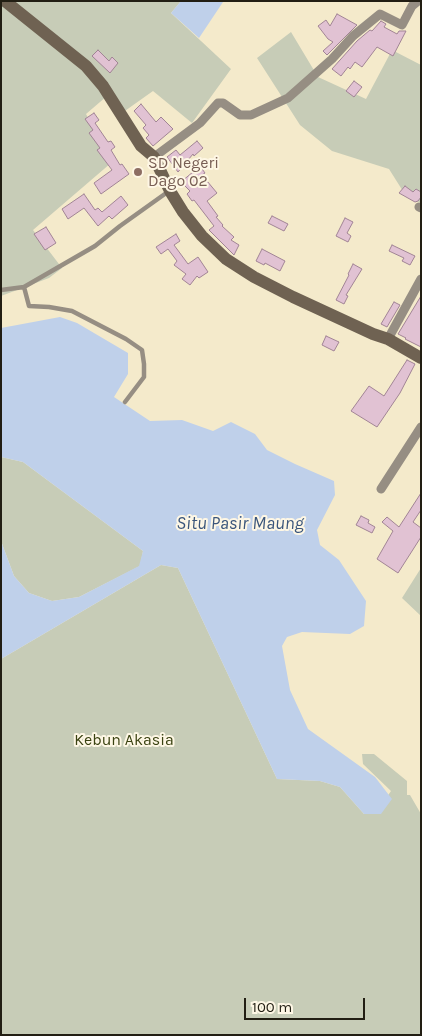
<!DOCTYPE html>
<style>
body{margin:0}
#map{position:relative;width:422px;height:1036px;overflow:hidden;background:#f4eacb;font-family:Karla,sans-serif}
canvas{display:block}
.frame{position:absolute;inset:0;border:2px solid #221e13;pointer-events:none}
.scale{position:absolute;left:244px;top:998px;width:121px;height:22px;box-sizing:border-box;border:2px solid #221e13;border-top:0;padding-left:6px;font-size:15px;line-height:18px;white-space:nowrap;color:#221e13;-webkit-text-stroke:4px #fef7e5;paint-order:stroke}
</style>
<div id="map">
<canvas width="422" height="1036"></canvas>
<div class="frame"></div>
<div class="scale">100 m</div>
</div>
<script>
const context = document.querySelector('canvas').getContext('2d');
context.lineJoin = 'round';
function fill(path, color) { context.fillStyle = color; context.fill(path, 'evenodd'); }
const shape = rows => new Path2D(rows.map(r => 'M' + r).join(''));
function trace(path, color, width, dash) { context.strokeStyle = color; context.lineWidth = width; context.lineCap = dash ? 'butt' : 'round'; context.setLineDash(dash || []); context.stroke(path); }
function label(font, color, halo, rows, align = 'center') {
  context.font = font + ' Karla,sans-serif'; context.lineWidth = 4; context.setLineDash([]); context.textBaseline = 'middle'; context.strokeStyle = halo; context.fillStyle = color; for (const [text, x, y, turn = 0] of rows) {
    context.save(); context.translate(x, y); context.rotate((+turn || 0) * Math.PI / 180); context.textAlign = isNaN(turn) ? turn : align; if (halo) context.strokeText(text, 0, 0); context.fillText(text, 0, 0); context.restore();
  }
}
const green = shape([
 [1,1,181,1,171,13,231,69,192,123,153,91,122,113,107,96,86,114,111,163,33,230,62,268,49,278,1,296],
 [291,32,318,77,366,99,392,50,421,65,421,203,406,196,389,169,332,151,300,125,257,58],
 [1,457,23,462,143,551,140,566,79,597,52,601,29,593,14,576,1,541],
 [161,565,178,568,277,779,320,781,340,787,364,814,378,814,378,810,391,791,363,764,362,754,374,754,407,781,407,795,410,795,421,814,421,1035,1,1035,1,659],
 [421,568,421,616,402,598]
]);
const water = shape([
 [181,1,222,1,223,2,199,38,171,13],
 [60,317,77,323,128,353,128,374,114,397,150,421,182,420,213,431,231,422,255,434,267,450,295,464,334,481,335,495,317,530,320,545,339,560,366,601,364,626,350,634,302,632,287,637,282,646,290,690,308,729,375,777,392,799,381,814,364,814,340,787,320,781,277,779,178,568,161,565,1,659,1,541,14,576,29,593,52,601,79,597,139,566,143,551,23,462,1,457,1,328]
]);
const building = shape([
 [337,14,357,25,327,55,323,51,333,42,328,39,318,26,326,20,330,26,337,14],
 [381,21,386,24,384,27,397,34,399,31,406,31,393,56,377,47,362,67,355,62,350,69,348,67,341,76,332,69,357,41,370,30,372,31,381,21],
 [98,50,109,61,112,57,118,63,110,73,92,56,98,50],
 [354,81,362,87,354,97,346,91,354,81],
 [141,104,156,122,161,117,173,129,153,146,146,138,149,135,143,128,146,125,134,111,141,104],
 [94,113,99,120,95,123,108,142,111,141,115,147,111,150,120,165,122,164,129,174,101,194,94,183,112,170,97,150,100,148,89,133,93,130,85,119,94,113],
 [197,141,203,148,194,156,193,154,178,172,167,157,176,150,180,155,197,141],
 [200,166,205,173,202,175,217,193,207,201,218,216,216,217,223,225,222,226,234,237,231,240,239,245,234,255,209,230,214,226,194,200,192,201,187,194,190,191,181,182,200,166],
 [405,186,413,192,416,189,421,192,421,197,418,201,415,202,399,193,405,186],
 [84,194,95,210,98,208,102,212,121,196,128,205,112,219,109,216,98,226,84,208,68,219,62,209,84,194],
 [272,216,288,224,284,231,268,223,272,216],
 [345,218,353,222,347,233,351,236,348,242,336,236,345,218],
 [46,227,56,243,45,250,34,234,46,227],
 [176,234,180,241,174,245,188,264,198,257,208,272,199,278,197,276,190,285,182,279,186,274,174,265,177,261,168,249,161,254,156,247,176,234],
 [392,245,415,256,410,265,402,261,404,258,389,251,392,245],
 [262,249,285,261,280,271,265,263,264,265,256,261,262,249],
 [353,264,362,269,346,295,348,296,344,304,336,300,349,275,348,274,353,264],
 [421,296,421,347,405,339,406,338,398,334,421,296],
 [394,302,400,305,387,327,381,324,394,302],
 [326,336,339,342,334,351,322,345,326,336],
 [407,360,415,364,400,393,377,427,351,411,369,386,384,396,407,360],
 [421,493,421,510,413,522,421,528,421,537,398,573,377,559,393,531,382,522,387,517,399,527,421,493],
 [361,516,369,520,368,523,375,527,372,533,356,525,361,516]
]);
const lane = shape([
 [24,287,29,306,49,307,72,311,126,339,142,350,144,364,144,377,125,402],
 [1,290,24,287,95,246,120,226,169,191]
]);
const street = shape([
 [154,157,200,123,218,103,223,103,240,115,251,115,288,98,332,59,353,36,380,14,402,25,412,6,418,1],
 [419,207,421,208],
 [388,339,421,279],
 [381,489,421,427]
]);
const secondary = shape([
 [5,1,86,66,103,86,141,146,154,157,170,191,183,212,202,236,226,259,254,277,293,297,373,334,388,339,421,358]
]);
const markers = [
 [138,172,5,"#8d6e63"]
];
const educationNames = [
 ["SD Negeri",148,163],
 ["Dago 02",148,181]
];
const parkNames = [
 ["Kebun Akasia",124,740]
];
const waterNames = [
 ["Situ Pasir Maung",240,524]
];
fill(green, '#c7ccb7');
fill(water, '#bfd0ea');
fill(building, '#e1c2d3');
trace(building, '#a18495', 1);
trace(lane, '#968e83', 4.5);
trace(street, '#968e83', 9);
trace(secondary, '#6f6252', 12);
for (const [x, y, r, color] of markers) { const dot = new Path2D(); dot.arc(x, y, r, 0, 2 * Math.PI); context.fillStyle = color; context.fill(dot); trace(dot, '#fef7e5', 2); }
label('16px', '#785e54', '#fef7e5', educationNames, 'left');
label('16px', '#3a4211', '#fef7e5', parkNames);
label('italic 18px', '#3a557b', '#fef7e5', waterNames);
</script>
